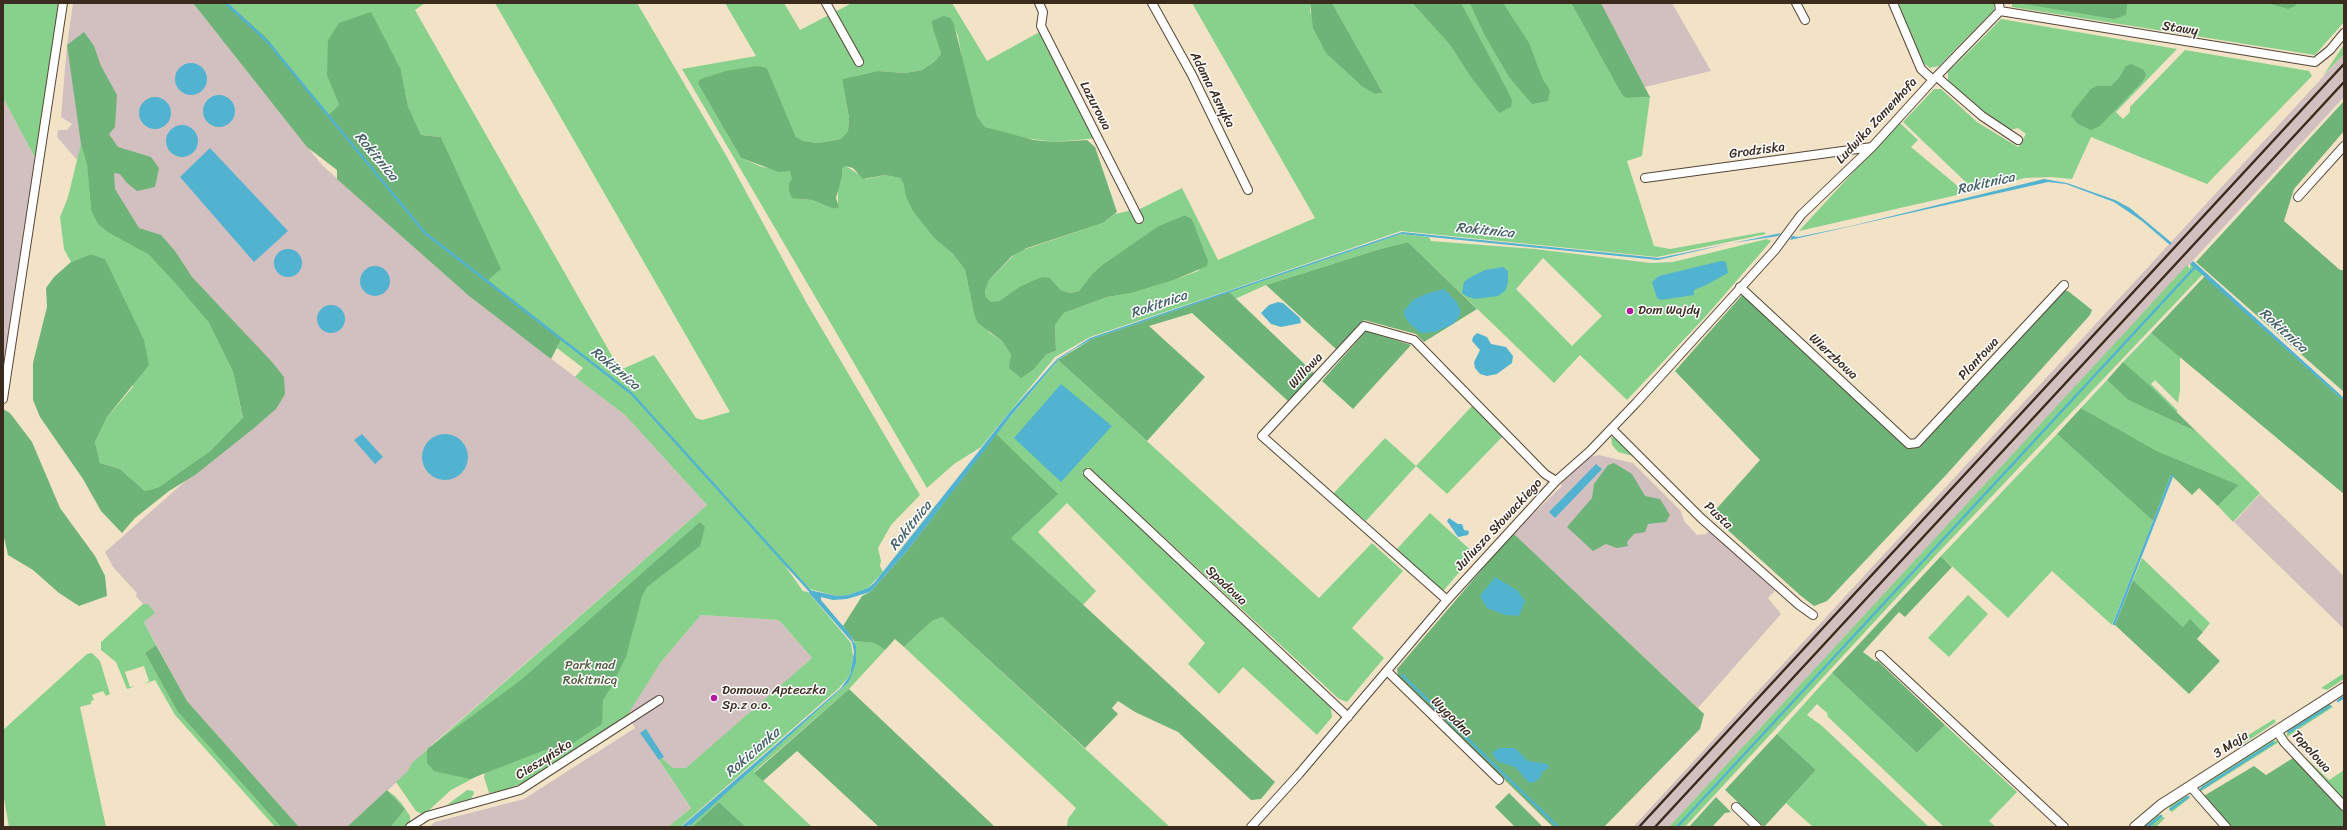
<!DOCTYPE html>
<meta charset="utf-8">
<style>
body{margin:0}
#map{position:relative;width:2347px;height:830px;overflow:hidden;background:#f2e3c7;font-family:Sriracha,sans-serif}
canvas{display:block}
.frame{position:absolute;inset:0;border:4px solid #3b2a1e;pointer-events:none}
</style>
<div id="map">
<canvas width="2347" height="830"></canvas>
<div class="frame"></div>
</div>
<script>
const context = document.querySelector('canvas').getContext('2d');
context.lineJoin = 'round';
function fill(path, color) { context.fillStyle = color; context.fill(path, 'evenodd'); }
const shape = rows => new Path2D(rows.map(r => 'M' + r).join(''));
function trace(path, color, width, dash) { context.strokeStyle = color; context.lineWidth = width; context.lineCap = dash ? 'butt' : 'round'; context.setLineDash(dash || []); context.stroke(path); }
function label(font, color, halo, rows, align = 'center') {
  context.font = font + ' Sriracha,sans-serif'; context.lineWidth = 3; context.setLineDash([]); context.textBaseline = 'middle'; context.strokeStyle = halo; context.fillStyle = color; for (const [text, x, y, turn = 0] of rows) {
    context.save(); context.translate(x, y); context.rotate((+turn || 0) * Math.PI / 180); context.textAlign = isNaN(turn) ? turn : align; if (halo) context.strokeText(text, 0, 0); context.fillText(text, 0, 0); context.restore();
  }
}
const industrial = shape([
 [73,3,193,3,322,165,469,296,625,415,707,505,427,749,407,773,347,827,299,827,187,701,144,622,154,613,148,604,143,604,136,596,137,593,113,567,105,552,283,395,57,137,58,130,67,130,72,124,61,117,67,45],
 [1601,3,1672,3,1711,71,1645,87],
 [2344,54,2344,97,1669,827,1633,827],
 [3,98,39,165,7,369,3,363],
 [1599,455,1633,463,1681,511,1684,521,1697,535,1706,534,1710,530,1775,591,1768,598,1781,614,1698,708,1513,533,1562,486,1560,484,1590,457],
 [2260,494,2344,576,2344,629,2234,522],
 [701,615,779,620,812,658,686,769,673,768,662,758,659,760,691,808,668,827,429,827,435,822,524,799,635,728,627,714,661,662]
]);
const green = shape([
 [3,3,63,3,39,165,3,98],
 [228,3,425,3,415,10,620,370,654,355,696,418,702,420,730,412,495,3,637,3,727,157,806,302,920,495,891,525,878,548,881,561,880,566,883,572,868,588,848,595,837,596,809,589,785,566,803,591,808,592,851,643,853,656,850,675,839,688,680,827,668,827,691,808,659,760,662,758,673,768,686,768,812,658,779,620,701,615,661,662,628,714,628,717,525,782,500,792,489,793,484,777,485,772,451,790,426,813,422,814,416,811,396,782,407,772,412,763,707,505,625,415,575,377,583,368,557,348,562,338,487,280,500,269,441,137,421,135,408,106,401,70,327,76,339,105,328,115,267,38],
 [725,3,784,3,800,30,852,3,952,3,987,61,1043,30,1099,138,1054,142,1018,137,985,127,977,116,963,64,958,36,950,18,933,29,941,54,935,61,922,70,905,73,878,71,842,79,849,118,848,131,841,139,819,143,802,141,796,137,767,68,698,84,741,158,762,167,790,171,801,199,812,200,834,209,838,207,838,189,842,177,842,167,846,166,866,179,885,175,900,178,903,181,906,197,935,239,953,254,965,270,974,314,990,333,1002,341,1011,355,1011,361,1034,369,1047,354,1056,351,1055,325,1064,313,1107,297,1132,293,1174,280,1198,271,1208,260,1192,219,1185,215,1158,226,1102,265,1092,274,1079,291,1070,293,1061,290,1050,278,1019,287,999,301,991,303,986,297,985,291,989,280,1017,252,1103,223,1115,214,1128,211,1134,206,1136,211,1182,188,1218,260,1315,218,1192,3,1310,3,1310,12,1375,94,1383,93,1332,3,1412,3,1450,45,1468,73,1510,95,1460,3,1571,3,1622,95,1626,98,1650,97,1642,156,1627,161,1654,246,1670,249,1764,232,1766,234,1657,257,1401,231,1233,289,1232,286,1233,289,1090,337,1055,357,981,447,954,464,927,488,682,69,756,56],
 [1900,3,1985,3,1994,4,1994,10,1939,66,1930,68,1923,63,1899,8],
 [2012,3,2344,3,2344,22,2315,55,2012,7],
 [1998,18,1948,73,1945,71],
 [2001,19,2177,49,2116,112,2123,119,2130,112,2130,107,2185,50,2309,71,2312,76,2207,184,2091,137,2072,179,2051,177,2025,178,1975,191,1903,122,1934,89,1941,89,1977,122,2018,147,2026,134,2018,128,2010,130,1984,113,1948,81,1948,73],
 [2344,42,2344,54,2323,76,2343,46],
 [1899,122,1918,140,1911,147,1966,193,1799,231],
 [81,144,87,161,91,210,109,233,149,255,178,285,209,323,233,372,243,419,210,451,159,487,145,491,120,469,100,463,95,442,107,417,133,387,112,276,105,259,91,254,71,262,64,249,60,217,68,197],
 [1401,234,1429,237,1431,241,1535,249,1651,263,1673,262,1767,239,1771,241,1706,316,1627,400,1580,355,1554,383,1408,242,1380,249,1266,285,1235,299,1229,292],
 [1543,258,1602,316,1572,346,1516,289],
 [2190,264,2203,274,1937,554,1685,827,1669,827,2187,265,2190,269],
 [2151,333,2180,356,2180,390,2178,403,2155,380,2151,384,2178,411,2176,412,2123,362],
 [1058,360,1319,598,1372,543,1403,571,1352,628,1384,658,1347,702,1339,699,1088,467,1082,473,1331,708,1332,717,1317,735,1243,667,1219,694,1188,664,1205,643,1067,503,1038,532,1096,591,1083,605,1011,538,996,434],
 [2107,380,2128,400,2197,432,2260,493,2233,522,2218,506,2239,485,2157,451,2081,408],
 [1472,406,1503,436,1447,494,1416,466,1366,521,1333,494,1385,438,1416,466],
 [2057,434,2153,521,2112,625,2052,571,2008,618,1941,556],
 [1611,437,1614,438,1633,456,1618,452,1612,445],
 [1430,513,1475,554,1444,590,1440,590,1397,549],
 [2142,558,2210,623,2203,632,2190,620,2183,627,2133,580],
 [1968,595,1988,614,1949,657,1928,638],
 [143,604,148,604,155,613,144,622,156,645,145,653,177,711,281,827,275,827,175,715,155,680,144,684,149,681,144,666,125,672,130,687,136,686,127,689,116,662,101,650,101,642],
 [942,617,1170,827,1067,827,1068,819,1076,808,904,647,932,621],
 [854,641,876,643,885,650,849,689,754,772,812,827,746,827,719,802,692,827,688,827,849,682,856,658],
 [92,653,100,661,110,694,106,696,103,691,92,695,94,700,91,701,91,704,80,707,106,827,9,827,3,793,3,730,87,654],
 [1832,673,1917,753,1945,725,2017,792,1989,821,1996,827,1944,827,1828,717,1827,713,1817,704,1807,715,1821,725,1928,826,1813,827,1786,803,1816,770,1777,734],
 [2344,673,2344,679,2327,690,2321,688],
 [2329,704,2333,707,2287,737,2287,730],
 [2274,719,2276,722,2243,744,2239,741],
 [2274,740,2279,742,2200,792,2202,784],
 [2306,758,2329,780,2344,770,2344,801,2304,760],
 [467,790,473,791,474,793,471,799,447,805],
 [388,791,395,796,402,804,410,816,410,822,405,827,391,827,405,809],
 [2187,796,2191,797,2172,812,2169,810,2170,805],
 [2157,814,2165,818,2156,827,2140,827]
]);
const forest = shape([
 [193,3,228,3,267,38,328,115,339,105,327,76,328,40,339,23,371,12,401,70,408,106,421,135,441,137,501,269,488,280,562,338,551,359,469,296,337,179,337,170,307,147],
 [1310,3,1332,3,1383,93,1375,94,1362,86,1326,53,1313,28],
 [1412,3,1461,3,1510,95,1512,101,1511,107,1499,113,1468,73,1450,45],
 [1470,3,1503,3,1529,43,1543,80,1550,90,1548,101,1532,104,1509,77,1484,34],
 [1571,3,1601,3,1650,97,1626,98,1622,95],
 [2018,3,2127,3,2127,6,2126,15,2114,19],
 [2267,3,2296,3,2295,6,2288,9],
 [943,16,951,18,954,25,977,116,985,127,1034,140,1054,142,1087,140,1095,147,1117,212,1103,223,1027,248,1012,256,989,280,985,291,986,297,991,302,999,301,1019,287,1042,277,1050,278,1061,290,1070,293,1079,291,1092,274,1102,265,1158,226,1185,215,1192,219,1208,260,1207,266,1174,280,1132,293,1107,297,1064,313,1055,325,1056,351,1047,354,1034,369,1021,378,1009,368,1011,355,1002,341,978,323,974,314,965,270,953,254,935,239,913,211,906,197,903,182,900,178,885,175,863,179,853,168,846,166,842,168,842,177,836,198,839,207,834,209,812,200,792,198,789,191,789,184,792,179,790,171,779,172,741,158,698,84,699,80,704,78,726,71,757,66,767,68,796,137,803,141,819,143,841,139,848,131,849,118,842,79,878,71,905,73,922,70,935,61,941,54,933,29,932,21],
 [84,32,94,46,101,66,117,95,115,127,109,134,118,147,151,157,159,168,155,187,137,191,127,183,120,174,114,173,115,189,139,228,161,235,175,251,192,277,272,362,284,377,285,394,276,409,254,428,195,475,169,491,135,518,122,533,101,511,83,479,40,417,33,400,33,363,47,307,46,288,54,277,71,262,91,254,105,259,144,340,149,365,107,417,95,442,100,463,120,469,145,491,159,487,210,451,243,418,233,372,209,323,178,286,149,255,109,233,98,224,91,210,87,164,81,144,67,45],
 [2131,64,2144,70,2146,75,2143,81,2100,126,2091,130,2078,124,2071,116,2073,111,2091,89,2097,86,2111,86,2119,78,2126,66],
 [2344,101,2344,131,2294,189,2284,221,2340,270,2344,270,2344,392,2196,262],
 [1408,242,1477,309,1424,342,1416,334,1364,320,1337,350,1266,285,1380,249],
 [2205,276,2344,401,2344,494,2151,333],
 [2063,291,2068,291,2092,310,2090,315,1946,475,1827,601,1814,606,1801,596,1711,515,1760,460,1675,371,1743,294,1909,449,1919,445],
 [1229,292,1315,374,1289,402,1192,313,1149,326,1205,377,1147,441,1058,360,1092,339],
 [1366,331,1411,345,1353,409,1322,381],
 [2123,362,2150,386,2197,432,2128,400,2107,380],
 [2081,408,2157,451,2239,485,2218,506,2199,488,2192,495,2171,475,2153,521,2057,434],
 [3,409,10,413,32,442,60,508,95,556,105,576,107,596,79,606,59,593,33,570,8,555,3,533],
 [996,434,1058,494,1011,538,1275,782,1261,799,1251,800,1178,732,1135,712,1118,701,1112,708,1118,714,1085,748,942,617,932,621,904,647,895,639,885,650,875,643,854,641,843,626,862,596,870,592,907,551],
 [1614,463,1632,474,1645,496,1660,499,1670,515,1666,522,1648,524,1645,532,1634,534,1627,542,1628,546,1617,548,1606,544,1593,551,1567,527,1592,498,1594,484,1608,465],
 [700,522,705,527,700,546,647,587,642,596,626,657,610,689,603,700,602,724,570,745,545,750,470,779,434,771,427,763,427,749,521,680],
 [1513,533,1704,714,1700,729,1604,827,1553,827,1398,676,1397,669],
 [1941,556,1952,567,1905,617,1899,612,1863,652,1875,661,1878,661,1945,725,1917,753,1832,673],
 [2133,580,2183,627,2190,619,2203,632,2197,639,2220,661,2189,694,2115,625],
 [156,645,187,701,299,827,281,827,177,711,145,653],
 [849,689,995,827,879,827,797,751,763,781,754,773],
 [1777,734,1816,770,1764,827,1725,790],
 [2293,758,2344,812,2344,827,2230,827,2202,797,2254,766,2266,775],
 [387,790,405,809,391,827,347,827],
 [1509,793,1543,827,1515,827,1495,807],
 [1716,797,1731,812,1725,813,1712,827,1689,827],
 [719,802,746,827,692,827]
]);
const water = shape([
 '175 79a16 16 0 1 1 32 0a16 16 0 1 1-32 0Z',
 '203 111a16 16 0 1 1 32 0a16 16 0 1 1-32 0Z',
 '139 113a16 16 0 1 1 32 0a16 16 0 1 1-32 0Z',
 '166 141a16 16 0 1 1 32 0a16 16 0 1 1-32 0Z',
 [210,148,288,231,254,262,180,177],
 [2044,179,2067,183,2115,200,2130,208,2172,243,2170,245,2142,221,2114,202,2066,184,2048,182,1790,240,1792,236,1798,237,1851,226],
 [1402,232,1659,258,1781,233,1778,236,1732,243,1658,260,1401,234,1092,339,1074,349,1058,360,1010,417,907,551,870,592,847,599,833,600,821,597,821,600,849,633,856,646,856,663,849,682,691,825,681,827,841,688,850,675,854,652,852,642,809,593,809,590,837,596,848,595,868,588,874,583,1009,413,1057,359,1090,338],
 '274 263a14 14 0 1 1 28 0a14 14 0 1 1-28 0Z',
 [1721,261,1726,262,1728,273,1706,285,1694,290,1694,295,1661,300,1657,298,1652,282,1659,276],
 [2193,261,2344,398,2344,401,2190,264],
 '360 281a15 15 0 1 1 30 0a15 15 0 1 1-30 0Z',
 [1503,267,1508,271,1508,283,1505,291,1498,296,1475,299,1466,296,1462,293,1464,282,1469,278,1485,270],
 [1444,289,1456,301,1461,311,1459,317,1453,324,1435,332,1421,333,1410,324,1405,317,1404,311,1413,300,1426,294],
 [1278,302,1283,303,1300,318,1301,323,1281,327,1271,324,1261,313,1269,305],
 '317 319a14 14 0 1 1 28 0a14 14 0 1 1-28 0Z',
 [1477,333,1487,337,1491,344,1506,347,1513,356,1512,363,1497,374,1487,376,1480,374,1475,368,1474,362,1480,350,1472,341,1473,337],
 [1061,384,1112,426,1061,482,1014,438],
 '422 457a23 23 0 1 1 46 0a23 23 0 1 1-46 0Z',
 [362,434,383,457,375,464,354,440],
 [1596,464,1602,469,1555,518,1549,512],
 [1449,518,1458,524,1462,524,1464,530,1469,531,1468,535,1458,537,1447,521],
 [1495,577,1518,591,1525,601,1519,616,1505,615,1487,608,1480,596],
 [646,729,664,757,659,760,640,733],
 [1499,748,1515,748,1528,761,1547,764,1549,768,1543,771,1540,778,1535,782,1529,783,1515,767,1497,761,1492,753]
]);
const stream = shape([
 [226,3,267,41,425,233,632,394,810,591],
 [2114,624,2172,476],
 [1402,675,1558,827],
 [2338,701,2344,697],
 [2289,732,2330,706],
 [2201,789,2273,743],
 [2171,809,2188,797],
 [1677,827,2196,266],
 [2147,827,2161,816]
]);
const minor = shape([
 [826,3,859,62],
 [1039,3,1043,12,1041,26,1139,219],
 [1152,3,1192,75,1248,190],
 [1796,3,1805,20],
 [1893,3,1921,69,1933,80],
 [1999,3,2000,11],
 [2000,11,2315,62,2330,50,2344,33],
 [1937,77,1982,116,2018,140],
 [1645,178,1872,147],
 [2298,197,2344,146],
 [1740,287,1909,444,1917,443,2064,285],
 [3,399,63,3],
 [1612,429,1701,518,1799,605,1813,615],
 [1088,473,1348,717],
 [1447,600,1262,436,1364,326,1414,340,1545,474,1556,481],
 [1880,655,2064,827],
 [1387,671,1499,780],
 [2277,731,2284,742,2344,806],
 [2190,786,2226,827],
 [1736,807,1757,827],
 [410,827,427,816,520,790,659,700],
 [1251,827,1299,774,1447,600,1556,481,1590,451,1636,403,1775,250,1801,215,1872,147,1933,80,2000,11]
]);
const tertiary = shape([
 [2135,827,2161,805,2344,688]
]);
const rail = shape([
 [1639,827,2344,64],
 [1655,827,2344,82]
]);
const markers = [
 [1630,311,4,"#b5179e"],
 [714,698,4,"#b5179e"]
];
const streetNames = [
 ["Stawy",2180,29,9],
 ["Adama Asnyka",1212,90,63],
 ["Lazurowa",1095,106,63],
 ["Ludwika Zamenhofa",1877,121,-47],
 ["Grodziska",1757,151,-8],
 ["Wierzbowa",1833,357,43],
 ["Plantowa",1979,359,-47],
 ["Willowa",1306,371,-47],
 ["Pusta",1718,516,43],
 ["Juliusza Słowackiego",1499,525,-47],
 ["Spadowa",1226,586,43],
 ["Wygodna",1451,717,44],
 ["3 Maja",2231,745,-33],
 ["Topolowa",2311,752,48],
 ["Cieszyńska",544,760,-32]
];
const poiNames = [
 ["Dom Wajdy",1638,311],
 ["Domowa Apteczka",722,691],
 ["Sp.z o.o.",722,706]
];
const parkNames = [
 ["Park nad",590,666],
 ["Rokitnicą",590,681]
];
const waterNames = [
 ["Rokitnica",376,157,50],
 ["Rokitnica",1986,184,-13],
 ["Rokitnica",1485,231,6],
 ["Rokitnica",1159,305,-19],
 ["Rokitnica",2283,331,42],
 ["Rokitnica",615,369,40],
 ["Rokitnica",911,526,-51],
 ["Rokicianka",753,753,-41]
];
fill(industrial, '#d2bfc0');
fill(green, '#88d18d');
fill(forest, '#6eb378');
fill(water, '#52b3d1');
trace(stream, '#52b3d1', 2.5);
trace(minor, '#564637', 10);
trace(tertiary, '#564637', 12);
trace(minor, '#fff', 8);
trace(tertiary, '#fff', 10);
trace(rail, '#3b2a1e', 2.5);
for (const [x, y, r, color] of markers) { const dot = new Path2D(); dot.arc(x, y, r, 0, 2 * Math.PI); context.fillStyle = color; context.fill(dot); trace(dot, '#fff', 1.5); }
label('13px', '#3b2a1e', '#fff', streetNames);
label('13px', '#3b2a1e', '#fff', poiNames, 'left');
label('13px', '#525c3f', '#fff', parkNames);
label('italic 14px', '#446166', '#fff', waterNames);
</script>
